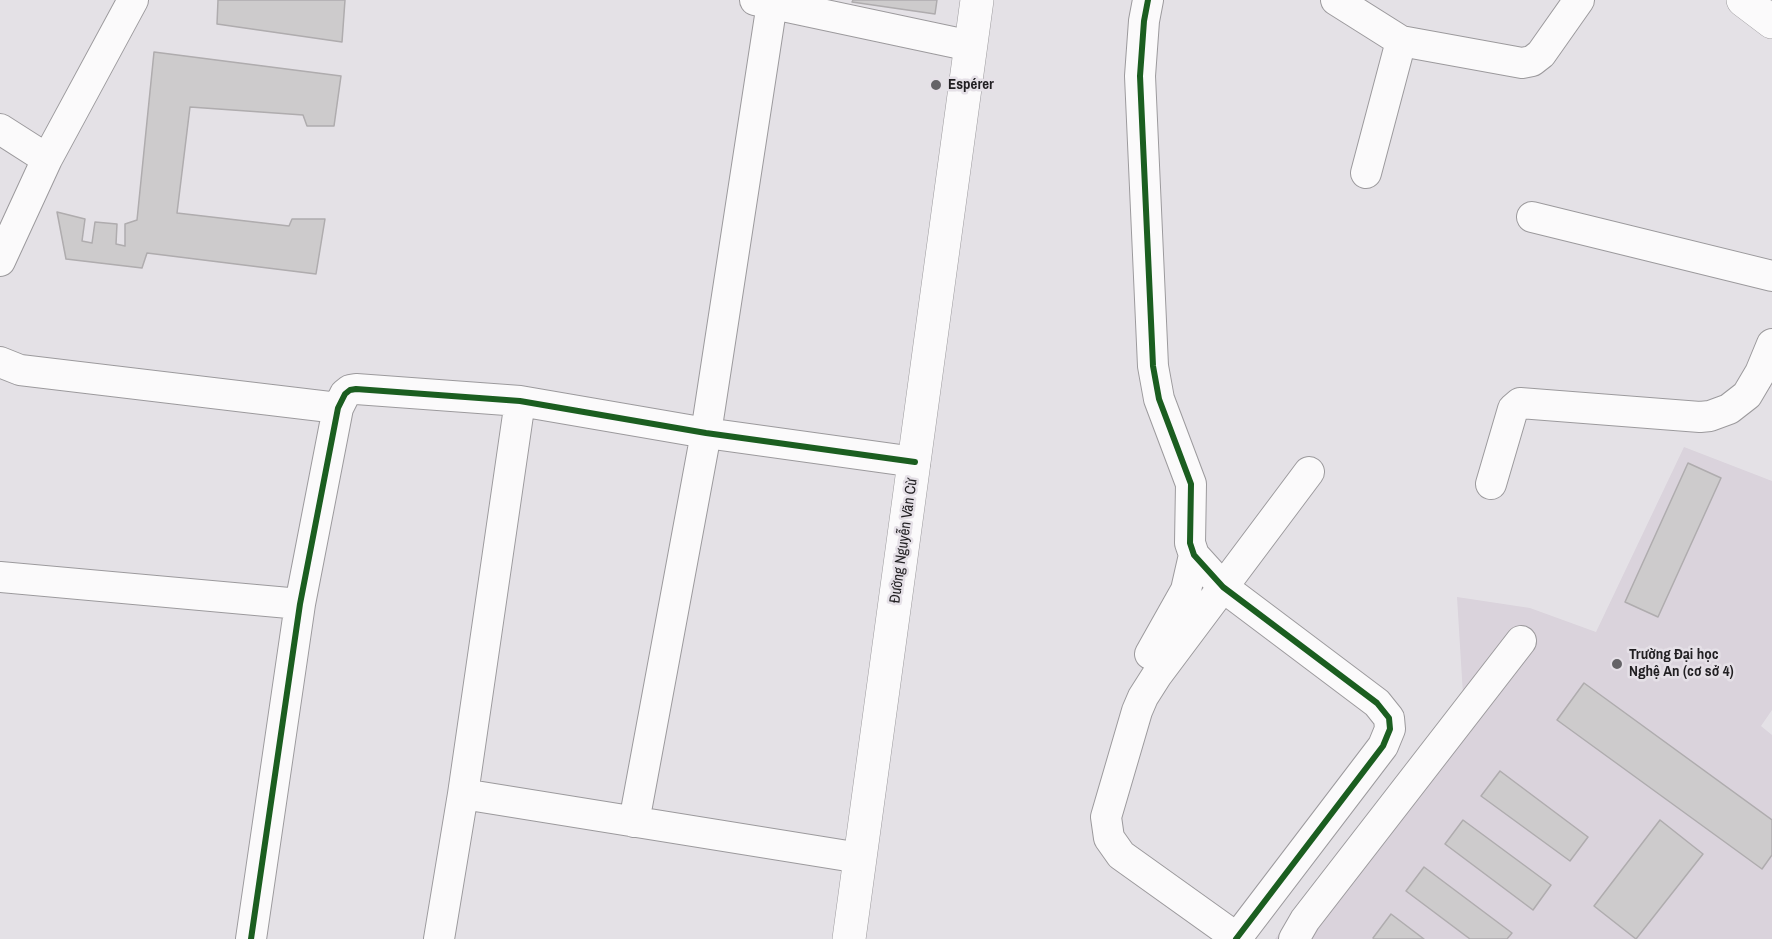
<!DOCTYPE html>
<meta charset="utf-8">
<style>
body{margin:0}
canvas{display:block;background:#e4e1e6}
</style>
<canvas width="1772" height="939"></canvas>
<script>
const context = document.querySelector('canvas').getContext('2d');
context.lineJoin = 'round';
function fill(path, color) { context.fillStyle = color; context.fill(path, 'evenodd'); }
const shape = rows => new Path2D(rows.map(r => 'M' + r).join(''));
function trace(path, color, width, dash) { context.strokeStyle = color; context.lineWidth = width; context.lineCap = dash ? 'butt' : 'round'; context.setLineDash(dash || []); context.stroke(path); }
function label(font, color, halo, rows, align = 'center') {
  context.font = font + ' "Archivo Narrow",sans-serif'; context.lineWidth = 5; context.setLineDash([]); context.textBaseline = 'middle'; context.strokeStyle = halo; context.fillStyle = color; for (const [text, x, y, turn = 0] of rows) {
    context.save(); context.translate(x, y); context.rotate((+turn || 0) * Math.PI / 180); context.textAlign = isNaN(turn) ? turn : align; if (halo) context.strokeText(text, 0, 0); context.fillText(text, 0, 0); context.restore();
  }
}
const built = shape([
 [1684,447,1772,481,1772,710,1761,726,1772,735,1772,939,1275,939,1463,695,1457,597,1530,608,1596,632]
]);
const building = shape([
 [218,0,345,0,342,42,217,24,218,0],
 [853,0,937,0,935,14,852,2,853,0],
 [154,52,341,76,334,126,307,126,303,115,190,107,177,213,289,226,292,219,325,219,316,274,147,253,142,268,66,259,57,212,85,219,82,241,92,243,95,222,117,224,116,244,125,246,125,224,137,220,154,52],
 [1688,463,1721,478,1658,617,1625,602,1688,463],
 [1584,683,1772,820,1772,855,1762,869,1557,720,1584,683],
 [1500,771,1588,837,1570,861,1481,796,1500,771],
 [1463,820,1551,885,1533,910,1445,844,1463,820],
 [1660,820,1703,854,1636,939,1594,906,1660,820],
 [1424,867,1512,933,1507,939,1470,939,1406,891,1424,867],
 [1391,914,1424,939,1374,939,1373,938,1391,914]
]);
const minor = shape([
 [755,0,971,46],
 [1148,0,1144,21,1140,76,1153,366,1159,399,1191,484,1190,543,1194,555,1223,587,1377,703,1389,718,1390,729,1383,746,1236,939],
 [1336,0,1401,41,1522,63,1532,61,1541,54,1579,0],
 [0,129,47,159],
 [1366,173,1401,41],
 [1532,217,1772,276],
 [0,261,47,159,133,0],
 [0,362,20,370,338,408],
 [1491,484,1513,409,1520,403,1700,417,1710,416,1729,409,1747,395,1760,373,1772,344],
 [0,577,300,604],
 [1150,654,1186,590,1194,555],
 [463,794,860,858],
 [634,822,706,433,772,3],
 [1237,938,1121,855,1109,838,1106,817,1137,711,1143,697,1157,675,1309,472],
 [251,939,300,604,338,408,345,394,350,390,356,389,520,401,706,433,915,462],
 [439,939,463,794,520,401],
 [1294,939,1305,920,1521,641]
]);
const major = shape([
 [1743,0,1772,22],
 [849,939,977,0]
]);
const cycleway = shape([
 [1148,0,1144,21,1140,76,1153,366,1159,399,1191,484,1190,543,1194,555,1223,587,1377,703,1389,718,1390,729,1383,746,1236,939],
 [251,939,300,604,338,408,345,394,350,390,356,389,520,401,706,433,915,462]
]);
const markers = [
 [936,85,6,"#656367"],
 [1617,664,6,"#656367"]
];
const poiNames = [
 ["Espérer",948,85],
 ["Trường Đại học",1629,655],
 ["Nghệ An (cơ sở 4)",1629,672]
];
const streetNames = [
 ["Đường Nguyễn Văn Cừ",904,541,-82]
];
fill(built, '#dad3dc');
fill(building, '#cdcbcc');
trace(building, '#afacae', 1.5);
trace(minor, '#9c9a9d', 32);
trace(major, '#9c9a9d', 34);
trace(minor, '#fbfafb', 30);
trace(major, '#fbfafb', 33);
trace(cycleway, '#1b5e20', 6);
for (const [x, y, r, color] of markers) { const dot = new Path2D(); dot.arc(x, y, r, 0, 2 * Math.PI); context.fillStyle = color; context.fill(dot); trace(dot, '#e5e0e7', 2); }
label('bold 15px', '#211f22', '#e5e0e7', poiNames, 'left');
label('15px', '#211f22', '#e5e0e7', streetNames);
</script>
